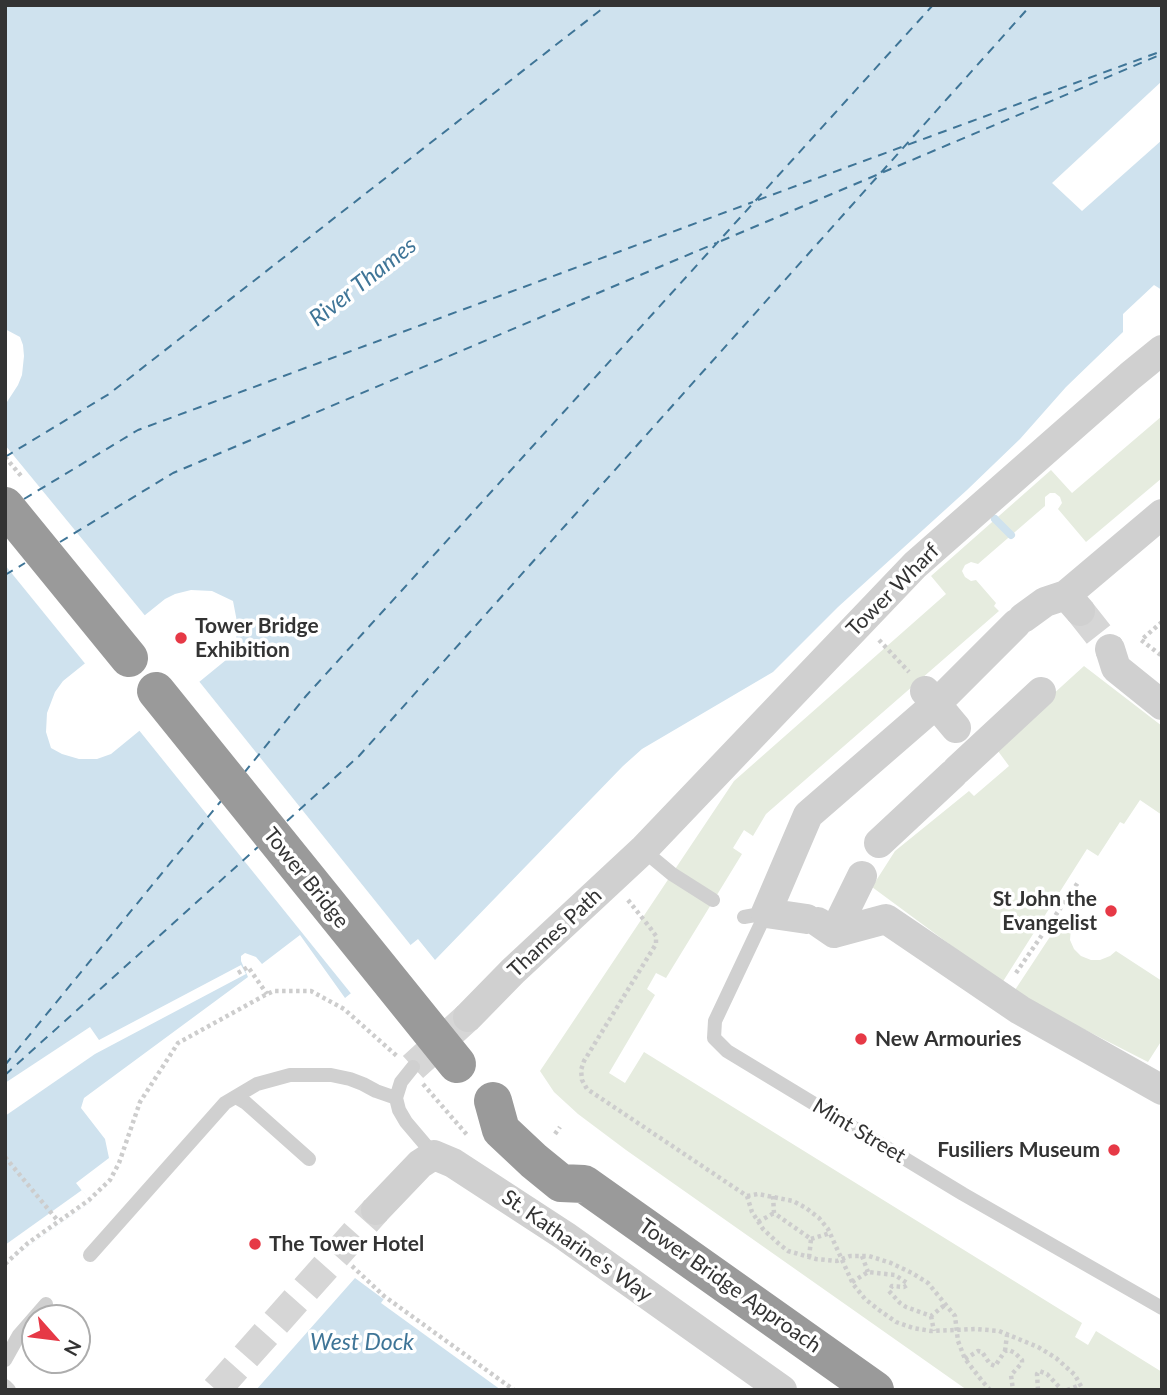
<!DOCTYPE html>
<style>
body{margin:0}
#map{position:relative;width:1167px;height:1395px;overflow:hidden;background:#fff;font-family:Lato,sans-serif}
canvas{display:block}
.frame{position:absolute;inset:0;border:7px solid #333;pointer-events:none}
.north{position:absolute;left:21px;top:1304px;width:70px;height:70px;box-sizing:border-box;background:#fff;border:2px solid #adadad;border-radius:50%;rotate:118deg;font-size:19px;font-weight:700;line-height:28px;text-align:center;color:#333}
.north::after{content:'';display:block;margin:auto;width:24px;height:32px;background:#e63946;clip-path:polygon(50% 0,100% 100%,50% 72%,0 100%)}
</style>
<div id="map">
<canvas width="1167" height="1395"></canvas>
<div class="frame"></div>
<div class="north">N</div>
</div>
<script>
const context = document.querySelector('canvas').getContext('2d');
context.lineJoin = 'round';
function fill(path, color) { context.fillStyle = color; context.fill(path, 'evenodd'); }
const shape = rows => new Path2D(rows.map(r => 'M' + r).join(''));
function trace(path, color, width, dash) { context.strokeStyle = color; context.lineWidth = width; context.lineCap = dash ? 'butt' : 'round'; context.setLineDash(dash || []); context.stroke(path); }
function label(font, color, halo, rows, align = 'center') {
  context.font = font + ' Lato,sans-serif'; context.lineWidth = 7; context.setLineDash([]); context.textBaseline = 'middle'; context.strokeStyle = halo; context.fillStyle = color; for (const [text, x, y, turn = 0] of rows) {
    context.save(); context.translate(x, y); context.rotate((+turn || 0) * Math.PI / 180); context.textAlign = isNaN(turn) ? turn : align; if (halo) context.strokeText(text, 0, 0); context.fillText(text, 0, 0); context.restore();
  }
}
const green = shape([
 [1162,416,1162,478,1086,542,1058,509,1062,503,1060,497,1055,493,1050,493,1045,497,1045,506,978,564,971,562,965,565,962,571,965,577,971,581,976,580,996,603,994,606,999,611,766,814,753,836,744,830,733,848,742,854,666,978,656,973,647,989,655,995,609,1073,625,1083,644,1052,1082,1323,1075,1337,1088,1345,1096,1331,1162,1372,1162,1390,967,1390,626,1150,578,1114,554,1092,540,1071,734,781,946,594,931,576,1051,470,1072,493],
 [1084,666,1162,726,1162,815,1140,800,1124,824,1120,822,1098,856,1087,849,1002,983,872,887,895,851,969,791,974,796,1009,766,995,747],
 [1061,920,1071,927,1070,940,1074,949,1081,956,1091,960,1100,960,1110,956,1116,951,1162,981,1162,1040,1148,1062,1013,993]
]);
const water = shape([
 [5,5,1162,5,1162,290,1154,285,1123,314,1123,332,1066,387,1020,439,967,490,838,607,773,672,642,749,623,766,435,960,418,939,345,998,300,935,262,964,256,957,245,953,241,956,241,961,248,977,84,1098,81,1108,105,1139,109,1158,76,1183,91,1202,5,1263,5,405,18,385,22,375,24,356,23,345,20,337,5,329],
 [191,590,212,591,233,601,238,627,236,639,226,660,111,754,97,759,79,759,62,754,51,748,46,732,47,713,55,692,63,681,165,599,175,594],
 [355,1278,506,1390,256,1390]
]);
const pier = shape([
 [1162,81,1162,140,1082,211,1052,183],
 [5,445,147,618,87,666,5,565],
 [198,680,413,948,353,996,138,729],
 [241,965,246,974,95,1054,5,1116,5,1083,90,1027,99,1040],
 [82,1190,91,1202,5,1263,5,1245],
 [386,1296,508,1387,510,1390,501,1390,381,1303]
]);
const stream = shape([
 [995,519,1011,535]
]);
const ferry = shape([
 [758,200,1162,51],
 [721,241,1162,54],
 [5,457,109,394,607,5],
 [24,499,138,430,753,202],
 [60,542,173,473,716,243],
 [5,575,25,563],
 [244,773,306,696,933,5],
 [287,821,359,756,1031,5],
 [5,1065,221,801],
 [5,1075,259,846]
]);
const streetTunnel = shape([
 [1080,611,1110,649],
 [413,1067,468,1017],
 [216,1390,376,1210]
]);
const path = shape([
 [5,457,22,477],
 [1162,622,1141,640,1162,656],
 [879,640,909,672],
 [628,900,651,929,656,936,656,944,584,1061,581,1070,582,1080,587,1089,747,1196,752,1212,763,1229,778,1243,788,1251,816,1259,837,1261,850,1256,869,1256,891,1263,912,1273,928,1283,955,1316,958,1341,965,1359,983,1382,990,1390],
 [238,973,248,967,267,994],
 [1016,973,1079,881],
 [423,1084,468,1136],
 [555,1134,560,1127],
 [5,1157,58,1221],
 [747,1196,758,1194,793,1201,806,1208,819,1218,828,1229,853,1284,865,1299,879,1310,896,1322,913,1328,931,1331,976,1329,999,1331,1038,1347,1056,1358,1075,1375,1083,1390],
 [773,1196,774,1213,811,1239,809,1258],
 [758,1222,774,1213],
 [811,1239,830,1233],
 [862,1256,868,1272],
 [5,1264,28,1243,89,1200,110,1180,119,1163,140,1102,178,1043,267,994,274,991,311,991,344,1009,398,1057],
 [352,1266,384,1296,514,1390],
 [852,1282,868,1272,895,1275,907,1283,907,1285,904,1287,892,1286,889,1291,900,1303,906,1307,931,1316,946,1304],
 [931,1316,934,1331],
 [1005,1351,1007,1335],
 [965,1359,978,1351,982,1352,990,1364,995,1366,1005,1351,1009,1350,1015,1353,1022,1360,1022,1363,1011,1375,1013,1390],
 [1038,1390,1037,1374,1039,1371,1047,1374,1062,1390],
 [1067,1390,1080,1385]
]);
const lane = shape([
 [643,850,672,874,713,900],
 [766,913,715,1021,714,1038,727,1051,963,1194,1162,1308],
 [744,917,766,913],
 [413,1067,401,1082,396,1098,399,1110,406,1122,434,1155],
 [236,1097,246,1103,309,1159],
 [90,1255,225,1103,257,1084,290,1075,331,1075,350,1079,363,1084,376,1091,396,1098],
 [5,1360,19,1335,46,1304],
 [5,1386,9,1390]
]);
const street = shape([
 [1080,611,1066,595,1162,514],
 [1023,618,1045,602,1066,595],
 [1110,649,1116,668,1162,705],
 [925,691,956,728],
 [957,770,1041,692],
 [879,843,953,774],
 [807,919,766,913,808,815,936,704,1016,624],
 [818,922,834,933,886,919,1020,1010,1162,1090],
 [834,933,862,876],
 [468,1017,513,971,643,850,915,565,1130,376,1162,350],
 [376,1210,420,1164,434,1155,453,1163,565,1236,782,1390]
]);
const highway = shape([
 [5,506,129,658],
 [493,1101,501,1130,534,1161,561,1183,584,1184,875,1390]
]);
const highwayBridge = shape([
 [156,691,457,1064]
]);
const markers = [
 [181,638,7,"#e63946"],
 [1111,911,7,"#e63946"],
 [861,1039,7,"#e63946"],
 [1114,1150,7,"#e63946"],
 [255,1244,7,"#e63946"]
];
const streetNames = [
 ["Tower Wharf",893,590,-45],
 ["Tower Bridge",306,878,51],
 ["Thames Path",555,933,-43],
 ["Mint Street",859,1131,31],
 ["St. Katharine's Way",577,1246,35],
 ["Tower Bridge Approach",730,1286,35]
];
const poiNames = [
 ["Tower Bridge",195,626],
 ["Exhibition",195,650],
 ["St John the",1097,899,"right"],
 ["Evangelist",1097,923,"right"],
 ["New Armouries",875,1039],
 ["Fusiliers Museum",1100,1150,"right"],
 ["The Tower Hotel",269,1244]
];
const waterNames = [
 ["River Thames",363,282,-38],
 ["West Dock",362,1343]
];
fill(green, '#e6ecdf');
fill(water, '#cfe2ee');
fill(pier, '#fff');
trace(stream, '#cfe2ee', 8);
trace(ferry, '#3f7597', 2, [9, 7]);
trace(streetTunnel, '#d6d6d6', 30, [30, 15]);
trace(path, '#cdcdcd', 4.5, [3.5, 3.5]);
trace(lane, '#d0d0d0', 14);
trace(street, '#d0d0d0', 30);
trace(highway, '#9a9a9a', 38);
trace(highwayBridge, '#9a9a9a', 38);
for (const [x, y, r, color] of markers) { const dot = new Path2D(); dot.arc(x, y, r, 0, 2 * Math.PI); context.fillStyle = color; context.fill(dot); trace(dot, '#fff', 2.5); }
label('21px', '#333', '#fff', streetNames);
label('bold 21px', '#333', '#fff', poiNames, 'left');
label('italic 23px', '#3f7597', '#fff', waterNames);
</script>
